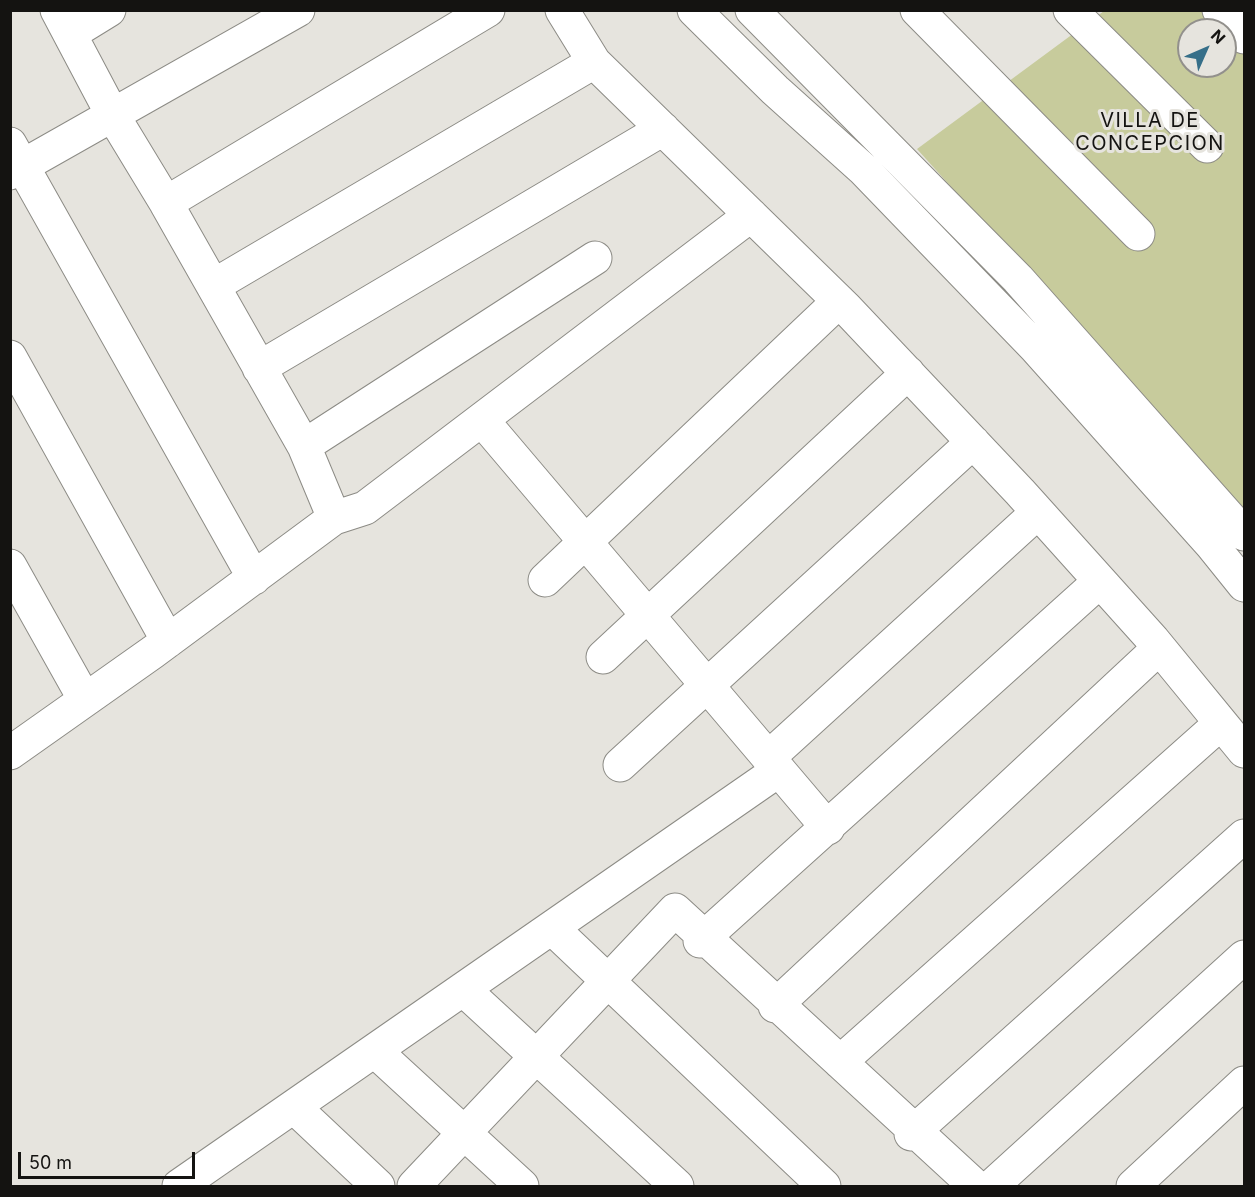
<!DOCTYPE html>
<style>
body{margin:0}
#map{position:relative;width:1255px;height:1197px;overflow:hidden;background:#e6e4de;font-family:Inter,sans-serif}
canvas{display:block}
.frame{position:absolute;inset:0;border:12px solid #141311;pointer-events:none}
.north{position:absolute;left:1177px;top:18px;width:60px;height:60px;box-sizing:border-box;background:#e6e4de;border:2px solid #92908c;border-radius:50%;rotate:45deg;font-size:16px;font-weight:700;line-height:24px;text-align:center;color:#141311}
.north::after{content:'';display:block;margin:auto;width:21px;height:27px;background:#366f89;clip-path:polygon(50% 0,100% 100%,50% 72%,0 100%)}
.scale{position:absolute;left:18px;top:1152px;width:177px;height:27px;box-sizing:border-box;border:3px solid #141311;border-top:0;padding-left:8px;font-size:18px;line-height:21px;white-space:nowrap;color:#141311;-webkit-text-stroke:4px #e6e4de;paint-order:stroke}
</style>
<div id="map">
<canvas width="1255" height="1197"></canvas>
<div class="frame"></div>
<div class="north">N</div>
<div class="scale">50 m</div>
</div>
<script>
const context = document.querySelector('canvas').getContext('2d');
context.lineJoin = 'round';
function fill(path, color) { context.fillStyle = color; context.fill(path, 'evenodd'); }
const shape = rows => new Path2D(rows.map(r => 'M' + r).join(''));
function trace(path, color, width, dash) { context.strokeStyle = color; context.lineWidth = width; context.lineCap = dash ? 'butt' : 'round'; context.setLineDash(dash || []); context.stroke(path); }
function label(font, color, halo, rows, align = 'center') {
  context.font = font + ' Inter,sans-serif'; context.lineWidth = 6; context.setLineDash([]); context.textBaseline = 'middle'; context.strokeStyle = halo; context.fillStyle = color; for (const [text, x, y, turn = 0] of rows) {
    context.save(); context.translate(x, y); context.rotate((+turn || 0) * Math.PI / 180); context.textAlign = isNaN(turn) ? turn : align; if (halo) context.strokeText(text, 0, 0); context.fillText(text, 0, 0); context.restore();
  }
}
const green = shape([
 [1104,11,1244,11,1244,517,1194,457,917,149],
 [1189,30,1225,30,1225,66,1189,66]
]);
const minor = shape([
 [57,10,112,114,166,203,304,446,334,518],
 [562,10,594,62,846,308,1020,492,1153,640,1244,751],
 [694,10,775,90,864,170,1035,347,1211,544,1244,585],
 [752,10,1018,279,1244,534],
 [917,10,1138,234],
 [1070,10,1207,146],
 [1219,10,1244,37],
 [70,34,109,10],
 [10,144,254,578],
 [10,173,298,10],
 [166,203,488,10],
 [213,286,594,62],
 [10,357,168,641],
 [259,368,663,129],
 [482,420,828,828],
 [304,446,595,258],
 [10,566,85,700],
 [545,580,839,301],
 [603,657,908,373],
 [10,753,153,652,334,518,365,508,751,215],
 [768,758,1038,512],
 [620,765,973,442],
 [552,928,824,1186],
 [700,941,1100,581],
 [463,989,677,1186],
 [775,1006,1159,648],
 [375,1051,522,1186],
 [840,1062,1221,723],
 [294,1107,378,1186],
 [911,1134,1244,836],
 [179,1186,779,770],
 [414,1186,675,910,975,1186],
 [992,1186,1244,957],
 [1133,1186,1244,1083]
]);
const neighbourhoodNames = [
 ["VILLA DE",1150,121],
 ["CONCEPCION",1150,144]
];
fill(green, '#c7cb9c');
trace(minor, '#8c8b85', 35);
trace(minor, '#fff', 33);
context.letterSpacing = '1.5px';
label('20px', '#141311', '#e6e4de', neighbourhoodNames);
context.letterSpacing = '0px';
</script>
